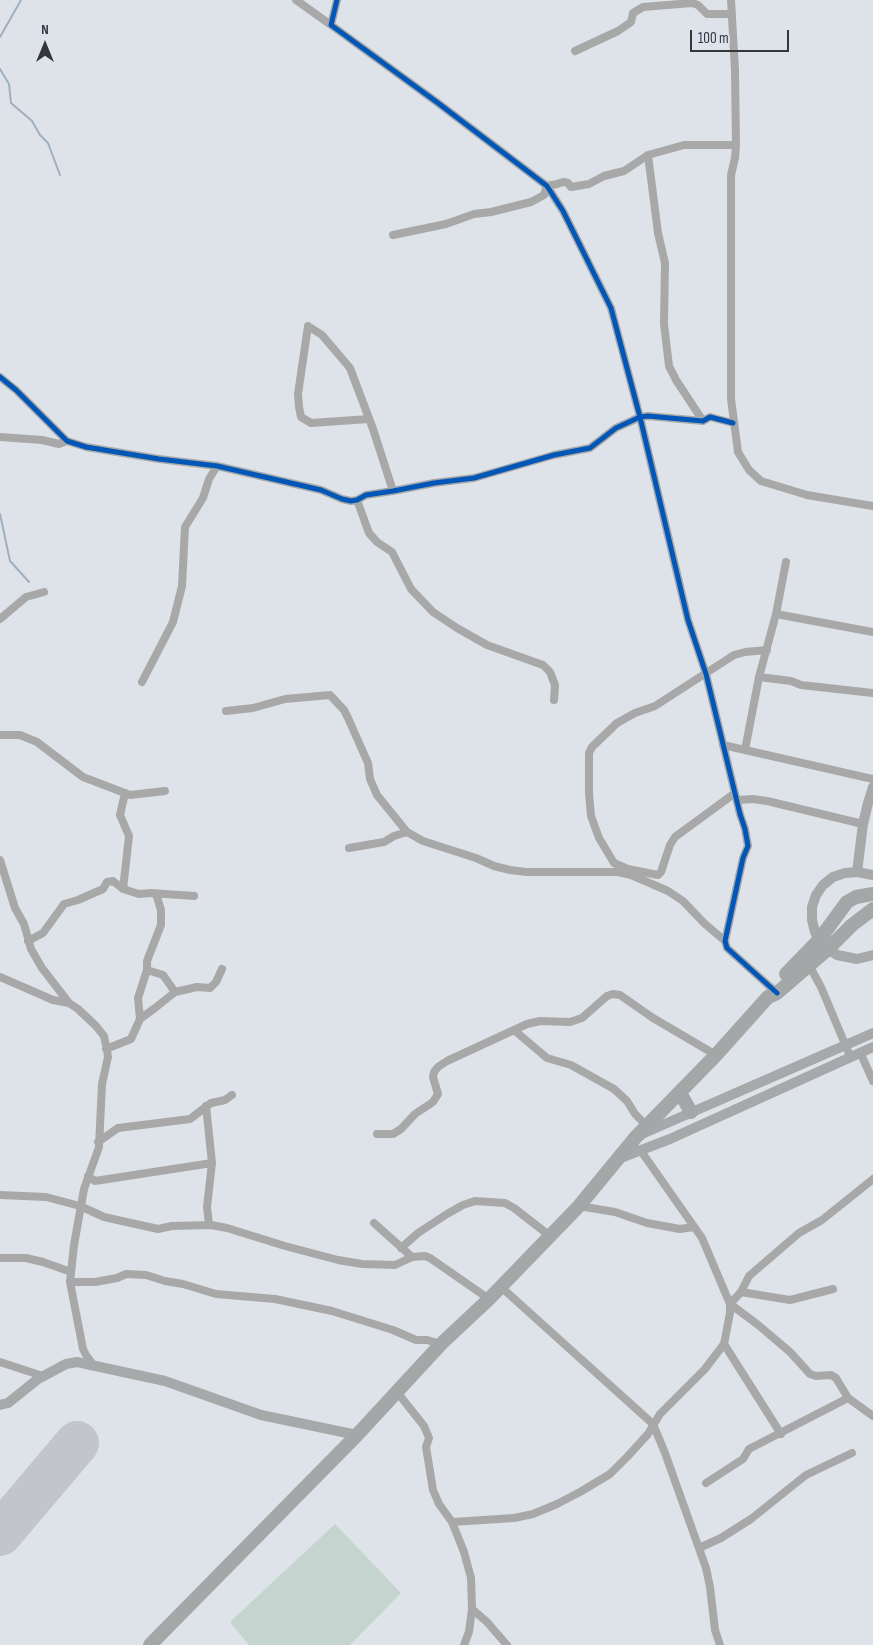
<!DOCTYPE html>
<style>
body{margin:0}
#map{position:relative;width:873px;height:1645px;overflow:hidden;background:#dee3e9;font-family:"Sofia Sans Condensed",sans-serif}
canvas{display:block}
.north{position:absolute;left:20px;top:20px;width:50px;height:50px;-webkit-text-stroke:4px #dae3ed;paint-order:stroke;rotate:0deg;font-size:14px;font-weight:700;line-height:20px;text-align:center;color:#33363a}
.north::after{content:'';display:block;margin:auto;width:18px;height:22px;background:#33363a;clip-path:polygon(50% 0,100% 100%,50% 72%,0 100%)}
.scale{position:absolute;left:690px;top:30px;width:99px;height:22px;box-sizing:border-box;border:2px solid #33363a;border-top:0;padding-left:6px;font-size:15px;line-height:18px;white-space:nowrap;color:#33363a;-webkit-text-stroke:4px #dae3ed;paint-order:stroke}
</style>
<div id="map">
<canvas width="873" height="1645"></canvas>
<div class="north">N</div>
<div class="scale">100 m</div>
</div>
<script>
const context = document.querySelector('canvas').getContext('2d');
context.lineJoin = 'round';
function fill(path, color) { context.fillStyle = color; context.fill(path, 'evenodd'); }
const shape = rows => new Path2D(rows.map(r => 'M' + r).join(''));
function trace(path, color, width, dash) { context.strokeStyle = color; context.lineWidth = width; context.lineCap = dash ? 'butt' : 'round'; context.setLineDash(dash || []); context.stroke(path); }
const green = shape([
 [335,1524,401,1593,350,1645,249,1645,230,1622]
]);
const stream = shape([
 [0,37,21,0],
 [0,69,9,84,11,103,32,121,40,135,48,143,60,175],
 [0,514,10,561,29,582]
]);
const runway = shape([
 [0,1534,77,1443]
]);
const street = shape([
 [296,0,331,25],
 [337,0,331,25,438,103,547,186,563,211,611,308,640,417,688,620,706,674,740,814,745,829,748,846,743,858,725,941,727,948,777,993],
 [731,0,735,70,736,145,735,158,731,175,731,399,738,452,749,470,761,481,807,495,873,506],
 [575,51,618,31,631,22,633,13,643,7,692,3,698,5,707,14,732,14],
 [648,155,658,233,665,263,664,324,669,366,676,380,703,421],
 [393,235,446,224,474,214,491,212,531,202,544,195,547,186,557,184,563,182,568,183,571,187,589,184,604,176,624,171,648,155,684,145,736,145],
 [0,377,16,390,67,441,86,447,159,459,217,466,321,490,342,499,351,501,357,500,366,495,393,491,434,483,474,478,554,455,590,448,616,428,640,417,648,416,703,421,710,417,733,423],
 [369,419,311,423,301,417,299,407,298,394,308,326,322,335,350,368,373,429,393,491],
 [0,437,42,440,59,444,67,441],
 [357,500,369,533,377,542,392,552,411,589,433,612,457,628,487,645,543,665,550,672,555,685,554,700],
 [776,614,873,632],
 [0,619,26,597,44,592],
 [759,677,791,681,801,685,873,693],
 [142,682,173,622,182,586,185,527,203,498,209,479,217,466],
 [226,711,253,708,285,699,330,695,344,710,348,718,368,763,370,779,377,795,407,832],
 [0,735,20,735,37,742,83,777,130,795,165,791],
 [723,745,873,779],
 [745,750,759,677,776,614,786,562],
 [735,793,675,837,670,845,661,872,658,875,628,869,614,863,599,838,591,816,589,793,589,753,592,747,617,723,635,713,655,706,734,655,745,652,767,650],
 [738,800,753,799,767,801,863,824],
 [349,848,384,842,394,836,407,832,423,841,476,858,494,866,510,870,526,872,618,872,631,875,668,891,683,901,704,923,725,941],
 [0,860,15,908,24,924,31,949,42,968,69,1003,78,1009,96,1026,104,1036,107,1050,108,1057,102,1084,99,1147,84,1189,74,1245,70,1282,83,1349,86,1355,94,1366],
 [123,889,129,836,120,815,125,793],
 [28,941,43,933,64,904,78,900,103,889,107,882,113,881,123,889,139,894,151,893,194,896],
 [809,965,821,987,850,1056],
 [147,970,163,975,175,992,197,987,210,988,216,982,222,969],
 [0,977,53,1000,69,1003],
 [140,1019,138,998,147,970,147,961,161,925,161,910,156,894],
 [514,1030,547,1058,571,1065,614,1089,627,1101,635,1114,647,1126],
 [106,1049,131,1039,140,1019,155,1008,175,992],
 [860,1052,873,1081],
 [206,1106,212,1163,207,1207,209,1225],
 [377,1134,393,1134,401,1129,415,1114,433,1102,438,1094,433,1077,434,1072,438,1067,447,1061,527,1024,540,1021,570,1022,582,1018,607,996,613,994,620,995,653,1018,716,1055],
 [98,1142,118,1128,190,1119,211,1103,225,1100,232,1095],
 [88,1176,95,1181,212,1163],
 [873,1179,822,1220,799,1233,749,1276,741,1292,730,1304,757,1324,790,1352,810,1374,816,1376,831,1375,836,1378,848,1398,873,1416],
 [0,1195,46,1197,80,1206,104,1217,158,1229,172,1226,211,1225,227,1228,285,1246,338,1260,362,1264,395,1265,412,1257,425,1256,430,1258,489,1299],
 [579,1206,615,1212,647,1223,680,1229,694,1227],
 [374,1223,412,1257],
 [401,1248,418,1233,447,1214,463,1205,475,1201,505,1203,514,1208,550,1236],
 [0,1258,26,1258,43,1262,71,1272],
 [70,1282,95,1282,117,1278,126,1274,146,1275,165,1281,183,1284,216,1294,275,1299,332,1311,393,1330,416,1340,427,1340,441,1344],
 [501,1287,653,1424,665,1453,706,1568,710,1587,715,1630,720,1645],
 [741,1292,790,1300,833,1289],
 [724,1344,781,1434],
 [0,1362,43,1376],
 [397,1392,424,1426,429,1438,426,1447,433,1490,439,1504,452,1522,514,1518,533,1514,557,1504,580,1492,610,1474,628,1456,648,1434,660,1414,705,1369,724,1344,730,1313,730,1304,702,1238,641,1151,637,1149],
 [706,1483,743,1459,749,1449,848,1398],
 [452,1522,464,1552,471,1578,472,1609,469,1632,464,1645],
 [699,1548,721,1538,751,1519,806,1475,852,1453],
 [472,1609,487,1622,507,1645]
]);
const secondary = shape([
 [857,872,863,824,868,803,873,787],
 [873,875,857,872,845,873,833,877,823,885,816,895,812,907,812,920,815,932,819,940,828,949,837,955,857,959,873,955],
 [642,1134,873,1033],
 [618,1159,670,1139,873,1047],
 [0,1405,8,1403,38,1379,66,1364,77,1362,165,1381,261,1415,357,1435]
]);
const highway = shape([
 [786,974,819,940,847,902,856,897,873,894],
 [680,1093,691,1112],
 [150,1645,357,1435,441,1344,489,1299,579,1206,635,1138,716,1055,768,997,777,993,828,949,852,925,873,909]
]);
const cycleway = shape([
 [337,0,331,25,438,103,547,186,563,211,611,308,640,417,688,620,706,674,740,814,745,829,748,846,743,858,725,941,727,948,777,993],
 [0,377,16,390,67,441,86,447,159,459,217,466,321,490,342,499,351,501,357,500,366,495,393,491,434,483,474,478,554,455,590,448,616,428,640,417,648,416,703,421,710,417,733,423]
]);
fill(green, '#c6d4d0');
trace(stream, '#9eb0c0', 2);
trace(runway, '#c2c6ca', 44);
trace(street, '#a8a8a8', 8);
trace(secondary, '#a7a8a9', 10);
trace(highway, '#a4a7a8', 14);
trace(cycleway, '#0057b8', 5);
</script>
